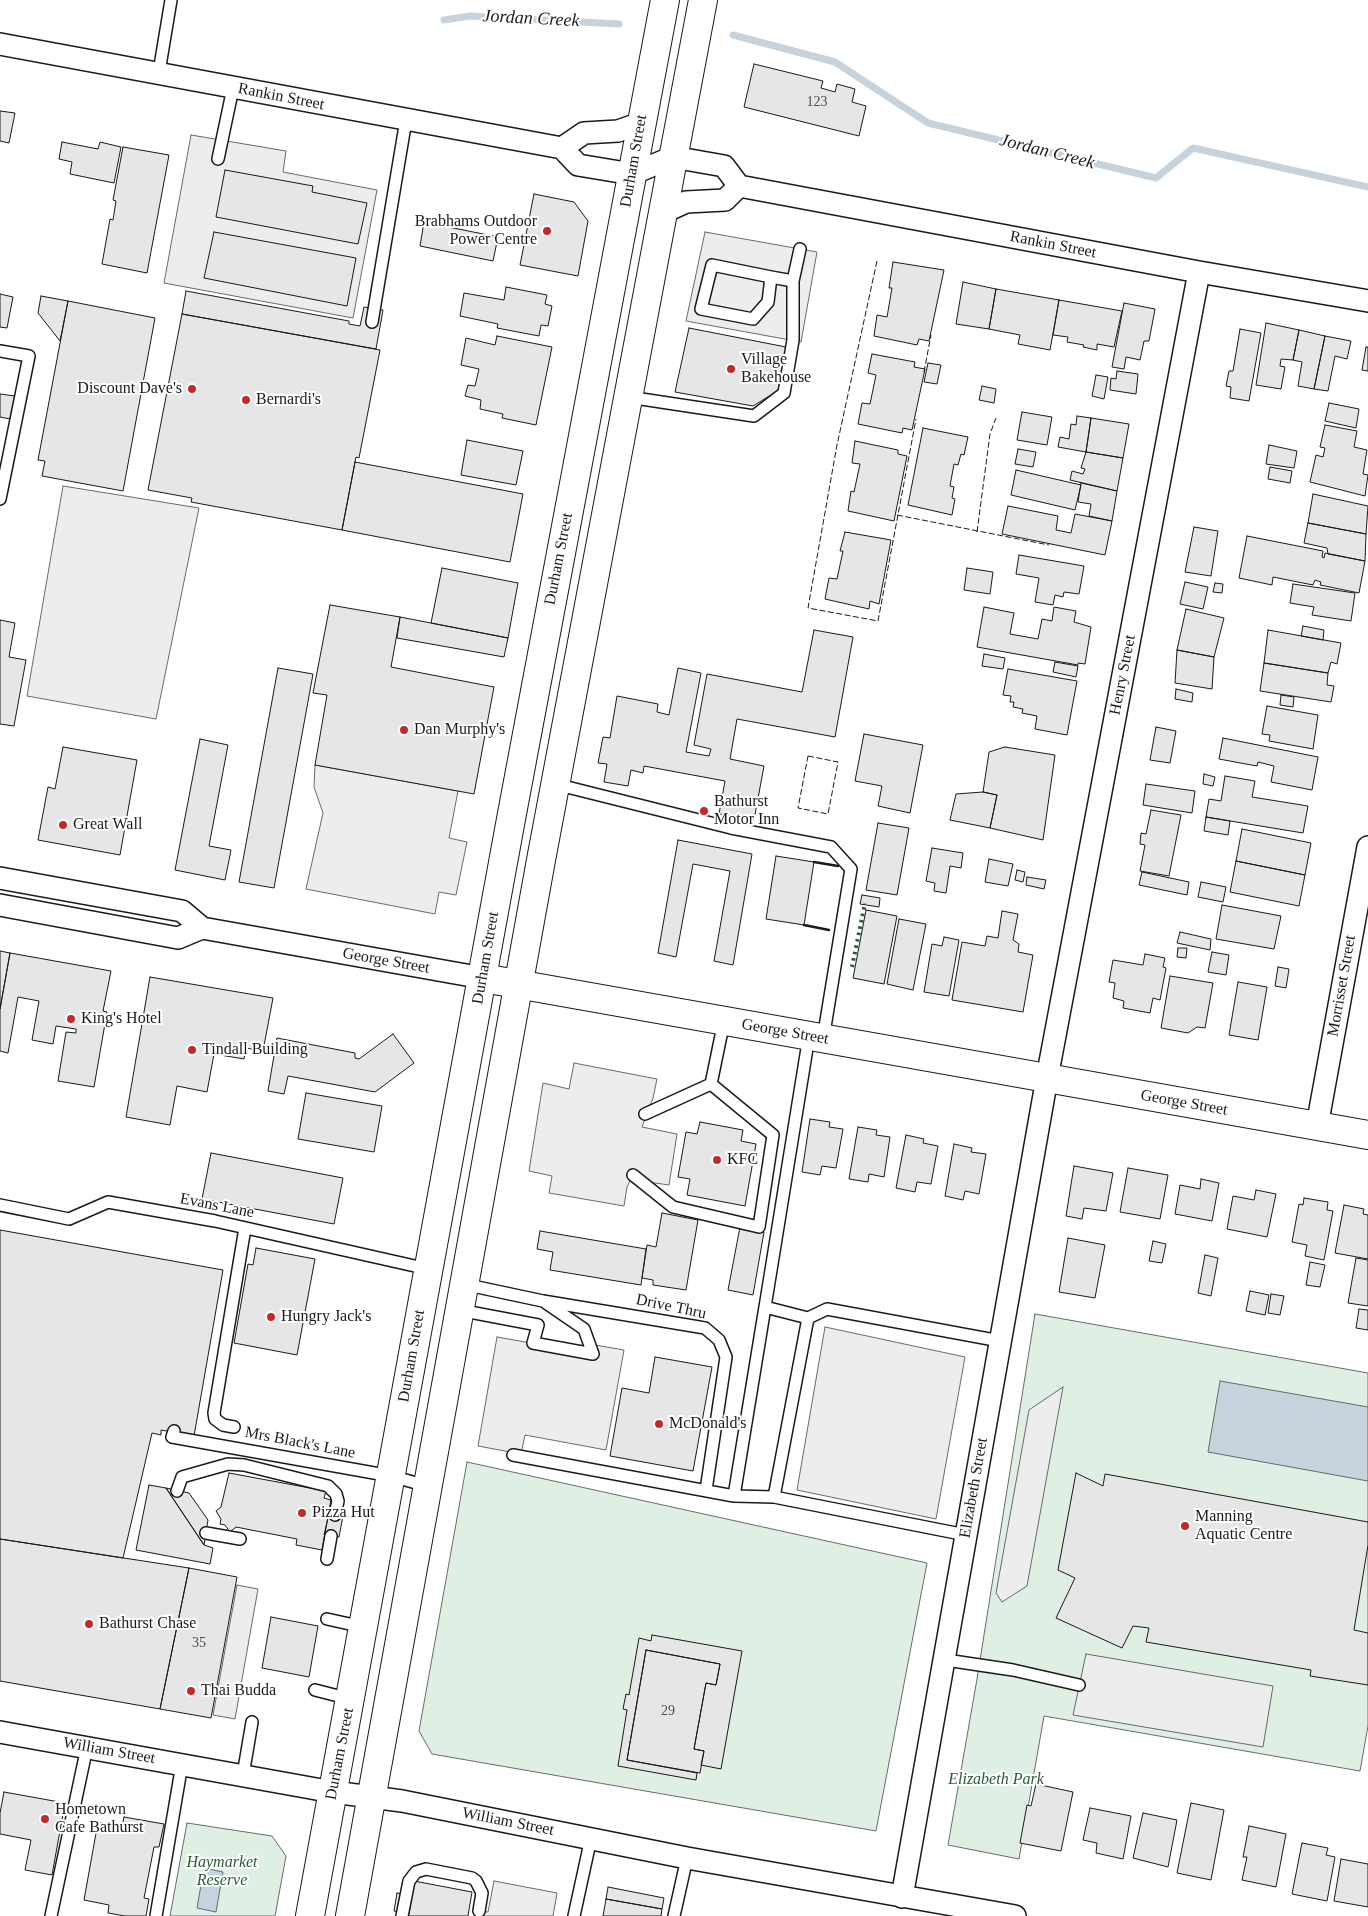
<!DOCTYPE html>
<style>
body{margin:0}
canvas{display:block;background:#fff}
</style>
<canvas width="1368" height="1916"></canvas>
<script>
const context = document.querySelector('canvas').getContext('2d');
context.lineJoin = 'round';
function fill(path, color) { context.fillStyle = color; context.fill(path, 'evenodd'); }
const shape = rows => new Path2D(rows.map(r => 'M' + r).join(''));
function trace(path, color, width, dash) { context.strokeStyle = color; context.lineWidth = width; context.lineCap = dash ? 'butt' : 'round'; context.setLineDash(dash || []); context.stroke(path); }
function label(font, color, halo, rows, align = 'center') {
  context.font = font + ' "Times New Roman",serif'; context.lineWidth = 4; context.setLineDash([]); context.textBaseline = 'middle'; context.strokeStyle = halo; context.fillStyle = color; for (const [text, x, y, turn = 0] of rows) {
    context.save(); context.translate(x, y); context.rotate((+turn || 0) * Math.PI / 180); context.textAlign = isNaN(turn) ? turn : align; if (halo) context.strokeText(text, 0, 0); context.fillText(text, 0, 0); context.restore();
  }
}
const green = shape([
 [1035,1314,1368,1373,1368,1726,1360,1771,1044,1716,1019,1859,948,1845,977,1679,1035,1314],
 [467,1462,927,1563,876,1831,432,1754,419,1731,467,1462],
 [187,1823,272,1836,286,1856,275,1916,170,1916,187,1823]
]);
const parking = shape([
 [191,135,286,151,283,172,377,190,353,318,164,283,191,135],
 [705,232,817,252,801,342,686,321,705,232],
 [63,486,199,508,156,719,27,696,63,486],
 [315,765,458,791,449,838,467,842,456,895,439,892,435,914,306,889,323,813,314,787,315,765],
 [574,1063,657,1079,653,1098,642,1127,677,1134,669,1185,648,1182,633,1175,627,1187,624,1206,549,1193,552,1176,529,1171,543,1083,569,1089,574,1063],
 [825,1327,965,1357,936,1519,797,1490,825,1327],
 [497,1337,593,1354,595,1345,624,1350,606,1450,525,1435,521,1454,478,1446,497,1337],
 [1063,1387,1027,1586,1002,1602,996,1593,1029,1410,1063,1387],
 [237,1585,258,1589,235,1719,213,1715,237,1585],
 [1086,1654,1273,1686,1263,1747,1073,1715,1086,1654],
 [494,1881,557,1893,553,1916,478,1916,479,1911,488,1912,494,1881]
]);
const water = shape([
 [1220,1381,1368,1407,1368,1481,1208,1452,1220,1381],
 [204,1868,223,1872,216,1912,197,1908,204,1868]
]);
const stream = shape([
 [444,20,470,16,619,24],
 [733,35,835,62,928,123,1156,178,1193,148,1368,187]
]);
const building = shape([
 [754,64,823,81,821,88,835,92,837,84,855,89,852,102,866,106,859,136,744,107,754,64],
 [0,111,15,113,9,143,0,141,0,111],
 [62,142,98,149,100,142,121,147,114,183,70,174,72,162,59,159,62,142],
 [123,147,169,155,147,273,102,264,110,219,113,220,116,201,113,200,123,147],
 [225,170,313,186,312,192,367,203,358,244,216,217,225,170],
 [534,194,574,202,588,221,578,276,520,265,534,194],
 [424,222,498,237,493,261,420,246,424,222],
 [214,232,356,258,347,306,204,278,214,232],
 [893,262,944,270,929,341,919,339,917,345,874,336,877,315,887,317,892,288,889,288,893,262],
 [963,282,996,289,989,329,956,324,963,282],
 [506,287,547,295,545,304,552,306,548,326,541,325,539,336,497,328,498,324,460,316,464,293,504,300,506,287],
 [996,289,1059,300,1050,350,1018,344,1020,335,989,329,996,289],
 [186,291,349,321,349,324,360,326,364,307,383,310,376,349,182,314,186,291],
 [0,294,13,297,7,328,0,327,0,294],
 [41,296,68,301,60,341,38,313,41,296],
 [1059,300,1122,311,1114,347,1097,344,1097,350,1083,347,1084,345,1067,342,1068,337,1053,335,1059,300],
 [68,301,155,318,123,491,42,476,45,461,38,460,68,301],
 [1124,303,1155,309,1149,341,1144,341,1140,360,1126,357,1124,369,1112,367,1124,303],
 [182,314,380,350,359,458,356,457,342,530,191,502,192,498,148,490,182,314],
 [1266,323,1299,330,1293,360,1281,359,1280,366,1285,367,1281,389,1256,385,1266,323],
 [689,328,786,347,779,390,753,406,675,392,689,328],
 [1240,329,1261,333,1249,401,1230,398,1231,387,1226,386,1229,371,1233,371,1240,329],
 [1299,330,1325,336,1314,389,1298,386,1302,362,1293,360,1299,330],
 [497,336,552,347,536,425,502,418,503,414,480,409,481,400,465,396,468,385,475,386,479,369,461,365,466,338,495,345,497,336],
 [1325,336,1351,341,1347,359,1335,356,1328,391,1314,389,1325,336],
 [1366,347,1368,347,1368,371,1362,370,1366,347],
 [872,354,915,362,914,367,925,369,912,430,903,428,902,433,858,424,862,403,870,404,876,375,868,373,872,354],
 [928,363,941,365,937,384,924,382,928,363],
 [1117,371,1138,374,1136,394,1110,390,1111,378,1116,379,1117,371],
 [1096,375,1108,377,1104,399,1092,396,1096,375],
 [982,386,996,389,994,403,979,400,982,386],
 [0,394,15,396,10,419,0,417,0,394],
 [1329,403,1359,409,1356,428,1325,421,1329,403],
 [1022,412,1052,417,1047,445,1017,440,1022,412],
 [1077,416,1091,418,1086,452,1058,447,1060,437,1069,439,1071,424,1076,425,1077,416],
 [1091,418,1129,424,1123,458,1086,452,1091,418],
 [1325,425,1357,431,1354,447,1367,450,1363,474,1368,475,1365,496,1310,482,1316,455,1323,457,1325,448,1320,447,1325,425],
 [923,428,968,437,964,455,961,454,958,465,954,464,950,486,954,487,952,498,955,499,952,515,908,505,923,428],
 [467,440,523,451,516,485,461,475,467,440],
 [855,441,898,450,898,454,907,456,894,521,848,511,851,491,854,492,860,464,852,463,855,441],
 [1269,445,1297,451,1294,468,1266,464,1269,445],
 [1018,449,1036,452,1033,467,1015,464,1018,449],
 [1086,452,1123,458,1117,491,1070,480,1072,471,1083,474,1085,469,1081,468,1086,452],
 [355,462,523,494,510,562,342,530,355,462],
 [1270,467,1292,471,1290,483,1268,479,1270,467],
 [1016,470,1081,485,1075,510,1011,495,1016,470],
 [1081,483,1117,491,1112,521,1089,516,1091,504,1078,502,1081,483],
 [1313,494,1368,506,1366,534,1308,523,1313,494],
 [1008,506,1058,516,1056,530,1071,533,1075,514,1112,521,1105,555,1002,534,1008,506],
 [1308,523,1366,534,1365,561,1328,554,1327,548,1304,543,1308,523],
 [1194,527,1218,531,1211,576,1185,572,1194,527],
 [845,532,891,540,879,604,870,601,869,609,825,599,829,578,837,579,843,551,840,551,845,532],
 [1247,536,1323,551,1322,557,1324,558,1325,553,1365,561,1359,593,1320,585,1321,582,1315,580,1313,585,1273,577,1272,585,1239,578,1247,536],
 [1019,555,1084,566,1079,594,1064,592,1063,597,1055,595,1053,605,1035,602,1039,578,1016,574,1019,555],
 [442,568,518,583,508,638,431,623,442,568],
 [967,568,993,572,990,594,964,590,967,568],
 [1185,582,1208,587,1203,609,1180,604,1185,582],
 [1215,583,1223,584,1222,593,1213,592,1215,583],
 [1293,584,1355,593,1351,621,1312,615,1314,607,1290,603,1293,584],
 [330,605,400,617,391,667,494,687,474,794,315,765,327,695,313,693,330,605],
 [984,607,1014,613,1010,634,1038,639,1042,619,1052,621,1054,607,1076,611,1074,622,1091,627,1085,664,1078,663,1078,665,977,647,984,607],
 [1186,609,1224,618,1214,657,1177,650,1186,609],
 [400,617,508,638,504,657,397,638,400,617],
 [0,620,15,623,9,657,26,660,14,726,0,724,0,620],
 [1303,626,1324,630,1323,640,1301,636,1303,626],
 [814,630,853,637,835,737,737,719,730,759,764,766,754,820,719,814,725,781,644,766,643,773,631,770,628,786,604,782,607,764,598,763,603,737,610,738,617,696,658,704,657,712,669,715,678,668,701,673,686,752,709,756,711,749,694,745,707,674,802,692,814,630],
 [1268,630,1341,643,1337,664,1331,662,1328,673,1264,663,1268,630],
 [1177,650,1214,657,1212,689,1175,683,1177,650],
 [984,654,1005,658,1003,669,982,666,984,654],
 [1055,662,1078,666,1076,677,1053,672,1055,662],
 [1264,663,1328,673,1327,685,1334,686,1331,702,1260,691,1264,663],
 [278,668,313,674,274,888,239,882,278,668],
 [1008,669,1077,681,1067,735,1035,729,1037,716,1022,713,1023,709,1013,707,1014,702,1010,702,1011,696,1003,695,1008,669],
 [1176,689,1193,693,1192,702,1175,699,1176,689],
 [1281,695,1294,697,1293,707,1280,705,1281,695],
 [1267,706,1318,715,1313,749,1269,741,1270,735,1262,734,1267,706],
 [1156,727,1176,731,1170,763,1150,760,1156,727],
 [864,734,923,745,910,813,878,806,882,786,855,781,864,734],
 [1223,738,1318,757,1312,790,1271,782,1274,766,1258,762,1257,766,1219,759,1223,738],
 [200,739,228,745,209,846,231,850,225,880,175,870,200,739],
 [63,747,137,760,120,855,38,840,48,787,55,789,63,747],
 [1005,747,1055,755,1043,840,990,828,997,795,983,792,989,752,1005,747],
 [1204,774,1215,777,1213,786,1203,784,1204,774],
 [1225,776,1255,781,1252,797,1308,806,1303,833,1206,817,1209,799,1221,801,1225,776],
 [1146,784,1195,791,1192,813,1143,805,1146,784],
 [983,792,997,795,990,828,950,820,956,794,983,792],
 [1151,810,1181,815,1169,876,1140,871,1145,845,1140,844,1141,833,1146,834,1151,810],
 [1206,817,1230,821,1228,835,1204,831,1206,817],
 [878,823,909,828,897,895,866,890,878,823],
 [1242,829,1311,843,1305,875,1236,861,1242,829],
 [678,840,752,854,733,965,714,961,730,871,693,864,676,957,658,953,678,840],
 [932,848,963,853,961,868,950,866,946,893,934,891,935,883,926,881,932,848],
 [776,856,814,862,804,925,766,919,776,856],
 [989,859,1013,864,1008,886,985,882,989,859],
 [1236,861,1305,875,1299,906,1230,892,1236,861],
 [1017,870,1025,872,1023,882,1015,880,1017,870],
 [1142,872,1189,882,1187,895,1139,885,1142,872],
 [1027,877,1046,880,1044,889,1026,885,1027,877],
 [1201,882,1226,887,1223,902,1198,897,1201,882],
 [862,895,880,898,879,907,860,904,862,895],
 [1222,905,1281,916,1274,949,1216,939,1222,905],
 [866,910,897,916,884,984,853,978,866,910],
 [1002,911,1018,914,1013,940,1019,944,1018,952,1033,955,1023,1012,952,1000,962,942,985,946,987,936,998,938,1002,911],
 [899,919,926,924,913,990,887,984,899,919],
 [1180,932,1211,939,1210,950,1177,943,1180,932],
 [944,937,959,940,949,996,924,992,932,944,942,946,944,937],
 [1178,948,1187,948,1186,958,1177,957,1178,948],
 [0,951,10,953,0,1009,0,951],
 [1212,952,1229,955,1226,975,1208,972,1212,952],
 [10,953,111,971,103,1011,107,1012,94,1087,58,1081,66,1032,76,1033,76,1029,56,1026,53,1044,32,1040,39,1001,18,997,8,1053,0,1051,0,1009,10,953],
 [1145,954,1165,958,1163,967,1166,968,1160,1000,1153,998,1150,1013,1123,1008,1124,1001,1113,998,1115,983,1109,982,1113,960,1143,965,1145,954],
 [1278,967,1289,969,1286,988,1275,986,1278,967],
 [1170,976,1213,983,1205,1028,1197,1027,1188,1033,1161,1028,1170,976],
 [150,977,273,998,263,1051,246,1048,244,1059,214,1054,207,1092,177,1086,170,1125,126,1117,150,977],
 [1238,982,1267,987,1258,1040,1229,1035,1238,982],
 [393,1034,414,1063,375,1092,288,1076,284,1094,268,1091,277,1038,355,1053,355,1058,359,1059,393,1034],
 [306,1093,382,1106,374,1152,298,1139,306,1093],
 [810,1119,830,1122,829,1127,843,1129,836,1168,822,1166,820,1175,802,1172,810,1119],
 [700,1122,743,1130,741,1141,756,1144,745,1206,687,1195,690,1179,678,1177,686,1132,697,1134,700,1122],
 [858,1127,877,1130,876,1135,890,1137,884,1177,869,1174,868,1182,849,1179,858,1127],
 [906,1135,924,1139,923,1143,938,1146,931,1184,917,1182,915,1192,896,1188,906,1135],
 [954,1144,972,1148,971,1152,986,1154,979,1194,965,1191,963,1200,945,1196,954,1144],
 [211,1153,343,1178,334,1224,202,1199,211,1153],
 [1074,1166,1113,1173,1106,1211,1084,1208,1082,1219,1066,1216,1074,1166],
 [1128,1168,1168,1175,1160,1219,1120,1212,1128,1168],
 [1201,1179,1219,1183,1212,1221,1175,1214,1180,1185,1200,1189,1201,1179],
 [1256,1190,1276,1194,1267,1237,1227,1229,1233,1196,1254,1200,1256,1190],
 [1304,1198,1328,1202,1327,1210,1333,1211,1324,1260,1305,1256,1307,1245,1292,1242,1299,1204,1303,1205,1304,1198],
 [1344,1205,1364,1209,1363,1214,1368,1215,1368,1259,1335,1253,1344,1205],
 [662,1213,698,1220,686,1290,653,1285,653,1280,642,1278,647,1245,656,1247,662,1213],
 [740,1227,764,1232,753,1295,728,1290,740,1227],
 [0,1230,223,1270,194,1436,161,1430,161,1435,152,1433,123,1558,0,1539,0,1230],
 [540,1231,646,1249,641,1285,550,1270,553,1252,537,1249,540,1231],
 [1068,1238,1105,1245,1095,1298,1059,1292,1068,1238],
 [1153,1241,1166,1244,1162,1263,1149,1261,1153,1241],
 [256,1248,315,1259,297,1355,234,1343,248,1264,253,1265,256,1248],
 [1205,1255,1218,1258,1211,1296,1198,1293,1205,1255],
 [1356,1258,1368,1260,1368,1306,1348,1303,1356,1258],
 [1310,1262,1325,1265,1320,1287,1306,1285,1310,1262],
 [1250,1291,1269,1295,1265,1315,1246,1311,1250,1291],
 [1271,1294,1284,1296,1280,1315,1268,1313,1271,1294],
 [1359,1309,1368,1310,1368,1330,1356,1328,1359,1309],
 [655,1357,712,1367,693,1471,610,1456,622,1388,649,1393,655,1357],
 [229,1473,326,1491,324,1498,331,1500,322,1550,296,1545,297,1539,236,1527,230,1532,225,1525,220,1524,221,1519,216,1511,221,1507,229,1473],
 [1076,1473,1103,1486,1105,1474,1368,1522,1368,1545,1354,1630,1368,1633,1368,1685,1310,1676,1311,1670,1146,1642,1149,1628,1133,1626,1122,1648,1056,1618,1075,1578,1058,1570,1076,1473],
 [149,1485,166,1488,204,1545,213,1548,210,1564,136,1550,149,1485],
 [166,1488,189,1493,208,1520,204,1545,166,1488],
 [329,1514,343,1516,339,1537,324,1535,329,1514],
 [0,1539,189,1568,160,1709,0,1681,0,1539],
 [189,1568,237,1577,211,1718,160,1709,189,1568],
 [271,1617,318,1626,309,1677,262,1668,271,1617],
 [652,1635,742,1651,721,1769,701,1765,704,1751,694,1749,706,1683,716,1685,720,1664,646,1650,627,1760,697,1773,696,1780,618,1766,627,1710,623,1709,626,1694,629,1695,639,1638,651,1641,652,1635],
 [646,1650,720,1664,716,1685,706,1683,694,1749,704,1751,700,1773,627,1760,646,1650],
 [1036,1784,1073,1792,1061,1851,1020,1843,1027,1805,1031,1806,1036,1784],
 [4,1792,65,1803,52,1875,25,1870,31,1840,0,1834,0,1813,4,1792],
 [1191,1803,1224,1810,1211,1880,1177,1873,1191,1803],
 [1090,1808,1131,1816,1123,1859,1096,1853,1097,1843,1083,1840,1090,1808],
 [1143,1813,1177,1820,1168,1867,1133,1858,1143,1813],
 [124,1817,164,1824,159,1847,154,1847,144,1898,149,1899,146,1916,125,1916,108,1913,109,1905,84,1900,98,1822,122,1827,124,1817],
 [1249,1826,1286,1834,1276,1887,1242,1880,1247,1857,1243,1857,1249,1826],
 [1302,1843,1328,1848,1326,1855,1335,1857,1327,1901,1292,1894,1302,1843],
 [1341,1859,1368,1864,1368,1907,1334,1901,1341,1859],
 [414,1881,472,1892,468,1916,408,1916,414,1881],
 [608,1887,664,1898,662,1909,606,1899,608,1887],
 [397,1893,412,1896,409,1914,394,1911,397,1893],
 [606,1899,662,1909,661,1916,603,1916,606,1899]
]);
const service = shape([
 [159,72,171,0],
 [218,159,233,88],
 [771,277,768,302,753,319,701,309,712,265,771,277,793,281],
 [372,322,406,120],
 [0,351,29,356,0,499],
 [628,397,754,416,784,393,793,340,793,281,800,249],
 [555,784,731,828,831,847,851,869,823,1039],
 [645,1114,711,1084,724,1021],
 [633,1175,673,1207,759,1227,773,1135,711,1084],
 [0,1205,69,1219,108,1202,215,1221,428,1269],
 [463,1284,543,1301,705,1328,719,1340,726,1357,706,1490],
 [765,1307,809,1036],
 [459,1310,538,1325,533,1343,593,1354,584,1329,546,1303],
 [234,1427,223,1425,215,1419,214,1413,245,1228],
 [174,1431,172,1437,391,1476,427,1486],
 [513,1455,734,1496,774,1497,966,1535],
 [177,1491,182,1477,228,1464,244,1465,328,1486,336,1494,338,1501,335,1515],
 [734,1496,765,1307,808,1318,827,1309,1000,1341],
 [774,1497,808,1318],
 [206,1533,240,1539],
 [327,1559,331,1536],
 [327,1619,363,1627],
 [946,1660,1013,1670,1079,1685],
 [315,1690,350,1699],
 [243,1775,252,1722],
 [51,1916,87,1747],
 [156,1916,182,1764],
 [402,1916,409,1881,416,1872,426,1869,472,1878,476,1881,482,1893,479,1911],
 [574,1916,591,1838],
 [674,1916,687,1858]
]);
const minor = shape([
 [0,44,562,148,578,165,632,174,673,157,724,166,739,186,1199,272,1368,301],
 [562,148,584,133,618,131,641,123],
 [662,213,686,202,725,200,739,186],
 [0,878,182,911,202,928,483,978],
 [0,905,178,938,202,928],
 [1317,1126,1368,847],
 [0,1732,333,1792,402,1801,687,1858,1015,1916],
 [902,1897,1047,1078,1199,272]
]);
const secondary = shape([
 [483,978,1368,1135]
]);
const trunk = shape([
 [310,1916,511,819,665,0],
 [350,1916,541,860,703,0]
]);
const hedge = shape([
 [852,967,865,903]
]);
const fence = shape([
 [877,261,837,445,808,608,878,621,916,419],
 [924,372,931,335],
 [897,515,1049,545],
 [977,532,990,434,996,418],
 [808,756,838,762,828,814,798,808,808,756]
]);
const wall = shape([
 [814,862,838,866],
 [804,925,829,930]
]);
const markers = [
 [547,231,5,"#c62828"],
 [731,369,5,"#c62828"],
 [192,389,5,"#c62828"],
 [246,400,5,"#c62828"],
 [404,730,5,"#c62828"],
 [704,811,5,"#c62828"],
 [63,825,5,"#c62828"],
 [71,1019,5,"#c62828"],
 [192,1050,5,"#c62828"],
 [717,1160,5,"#c62828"],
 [271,1317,5,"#c62828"],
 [659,1424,5,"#c62828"],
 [302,1513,5,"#c62828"],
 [1185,1526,5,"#c62828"],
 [89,1624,5,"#c62828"],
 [191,1691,5,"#c62828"],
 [45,1819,5,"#c62828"]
];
const numberNames = [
 ["123",817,102],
 ["35",199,1643],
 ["29",668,1711]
];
const streetNames = [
 ["Rankin Street",281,97,11],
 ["Durham Street",634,161,-80],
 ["Rankin Street",1053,245,11],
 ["Durham Street",559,559,-79],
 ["Henry Street",1123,675,-79],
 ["Durham Street",486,958,-80],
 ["George Street",386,961,10],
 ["Morrisset Street",1342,986,-80],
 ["George Street",785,1032,10],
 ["George Street",1184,1103,10],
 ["Evans Lane",217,1206,11],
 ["Drive Thru",671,1307,12],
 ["Durham Street",412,1356,-80],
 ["Mrs Black's Lane",300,1443,11],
 ["Elizabeth Street",974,1488,-80],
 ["William Street",109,1751,10],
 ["Durham Street",340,1754,-79],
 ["William Street",508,1822,11]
];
const poiNames = [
 ["Brabhams Outdoor",537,222,"right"],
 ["Power Centre",537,240,"right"],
 ["Village",741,360],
 ["Bakehouse",741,378],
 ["Discount Dave's",182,389,"right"],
 ["Bernardi's",256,400],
 ["Dan Murphy's",414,730],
 ["Bathurst",714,802],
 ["Motor Inn",714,820],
 ["Great Wall",73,825],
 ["King's Hotel",81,1019],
 ["Tindall Building",202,1050],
 ["KFC",727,1160],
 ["Hungry Jack's",281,1317],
 ["McDonald's",669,1424],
 ["Pizza Hut",312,1513],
 ["Manning",1195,1517],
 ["Aquatic Centre",1195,1535],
 ["Bathurst Chase",99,1624],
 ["Thai Budda",201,1691],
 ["Hometown",55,1810],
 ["Cafe Bathurst",55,1828]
];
const parkNames = [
 ["Elizabeth Park",996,1780],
 ["Haymarket",222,1863],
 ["Reserve",222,1881]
];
const waterNames = [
 ["Jordan Creek",531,19,3],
 ["Jordan Creek",1047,152,14]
];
fill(green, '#e0efe3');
trace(green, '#6a6a6a', 1);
fill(parking, '#ededed');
trace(parking, '#6a6a6a', 1);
fill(water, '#c6d2dc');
trace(water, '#6a6a6a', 1);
trace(stream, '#c6d2dc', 7);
fill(building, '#e6e6e6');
trace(building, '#1a1a1a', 1);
trace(service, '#1a1a1a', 14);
trace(minor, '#1a1a1a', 24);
trace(secondary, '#1a1a1a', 30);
trace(trunk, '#1a1a1a', 30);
trace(service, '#fff', 11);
trace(minor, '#fff', 21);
trace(secondary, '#fff', 28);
trace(trunk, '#fff', 28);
trace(hedge, '#2b5a34', 4, [2.5, 4]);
trace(fence, '#1a1a1a', 1, [6, 2.5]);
trace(wall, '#1a1a1a', 2.5);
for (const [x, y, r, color] of markers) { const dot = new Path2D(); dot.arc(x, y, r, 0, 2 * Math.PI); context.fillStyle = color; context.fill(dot); trace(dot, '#fff', 2); }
label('14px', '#4d4d4d', null, numberNames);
label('16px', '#1a1a1a', '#fff', streetNames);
label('16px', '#1a1a1a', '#fff', poiNames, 'left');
label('italic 16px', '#2b5a34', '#fff', parkNames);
label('italic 18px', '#1a1a1a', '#fff', waterNames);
</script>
